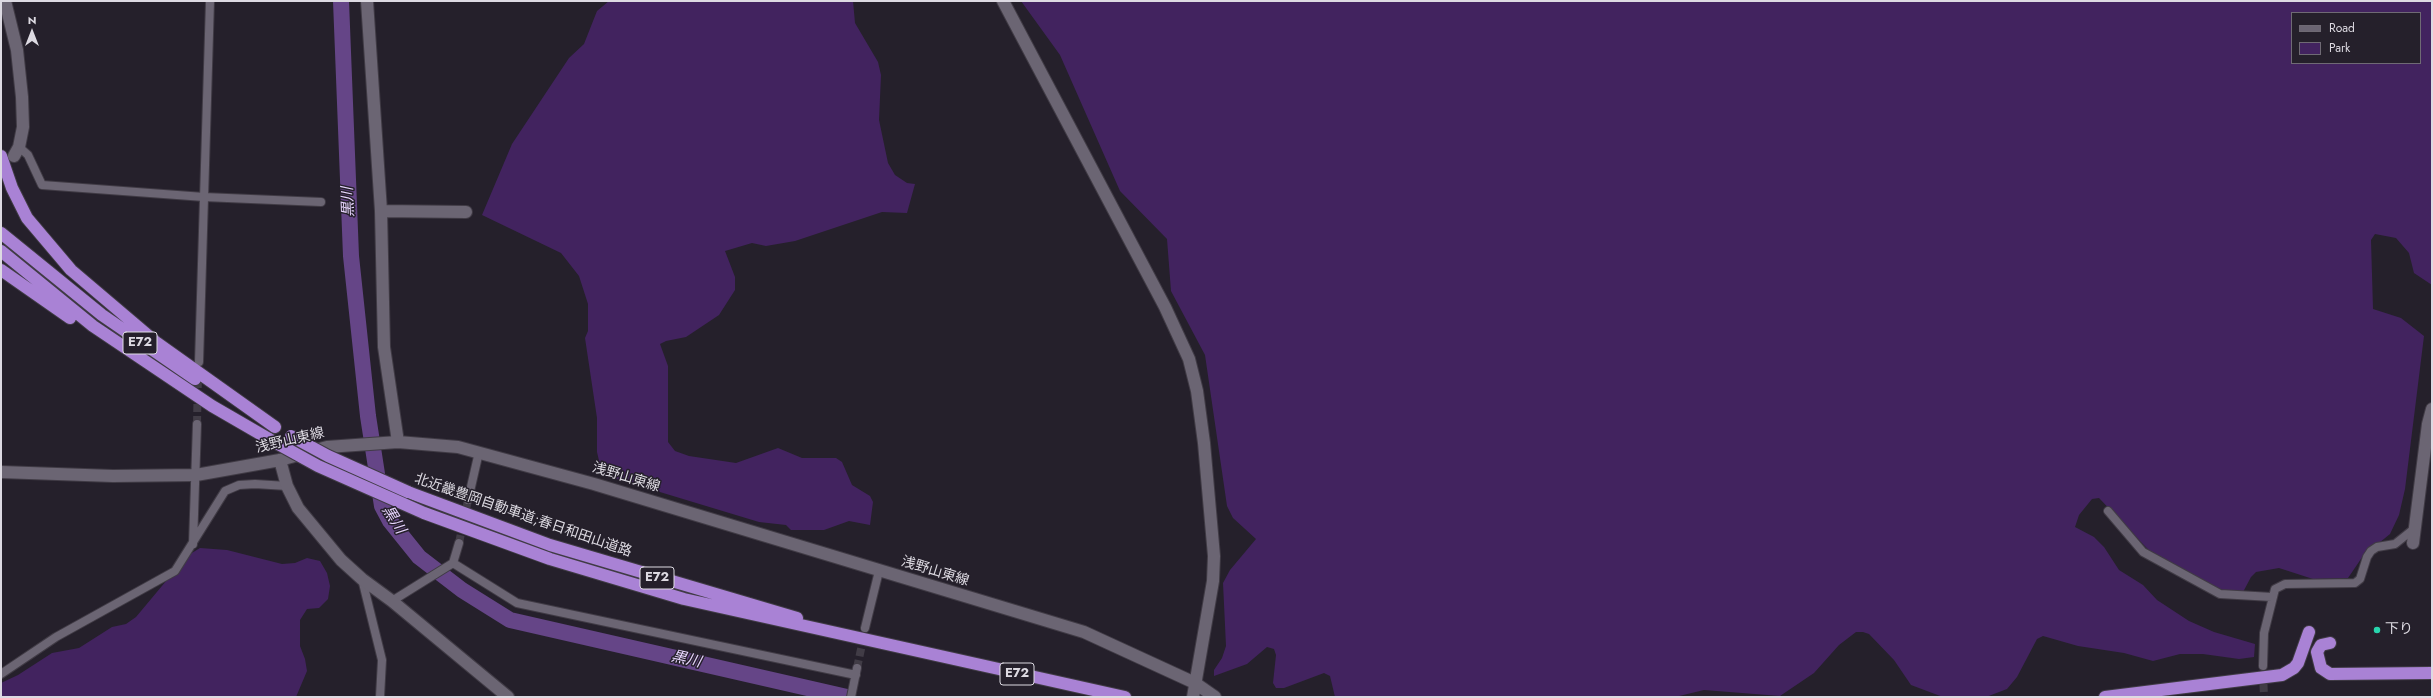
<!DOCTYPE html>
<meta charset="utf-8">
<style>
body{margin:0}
#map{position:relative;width:2433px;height:698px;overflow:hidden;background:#25202b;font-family:Jost,sans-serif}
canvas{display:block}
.frame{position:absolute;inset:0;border:2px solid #dddae2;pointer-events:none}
.legend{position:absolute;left:2291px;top:12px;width:130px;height:52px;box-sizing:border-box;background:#25202b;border:1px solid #6f6a74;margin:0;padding:5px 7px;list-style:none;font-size:12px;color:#dddae2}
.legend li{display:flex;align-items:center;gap:8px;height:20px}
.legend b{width:20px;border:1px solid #6f6a74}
.north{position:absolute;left:12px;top:12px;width:40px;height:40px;-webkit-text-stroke:3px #25202b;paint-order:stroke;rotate:0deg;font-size:11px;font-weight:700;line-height:16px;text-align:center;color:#dddae2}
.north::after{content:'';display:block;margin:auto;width:14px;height:18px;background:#dddae2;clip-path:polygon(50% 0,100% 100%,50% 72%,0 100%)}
</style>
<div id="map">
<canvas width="2433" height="698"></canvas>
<div class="frame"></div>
<ul class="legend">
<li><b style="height:5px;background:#6b6573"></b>Road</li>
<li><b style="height:11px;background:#42235f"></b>Park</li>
</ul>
<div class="north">N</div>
</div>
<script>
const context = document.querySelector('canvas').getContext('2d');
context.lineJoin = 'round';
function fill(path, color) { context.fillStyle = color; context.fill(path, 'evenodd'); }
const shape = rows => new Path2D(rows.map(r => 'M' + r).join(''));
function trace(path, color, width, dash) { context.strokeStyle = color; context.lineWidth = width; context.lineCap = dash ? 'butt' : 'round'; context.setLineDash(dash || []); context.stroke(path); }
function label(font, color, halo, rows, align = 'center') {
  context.font = font + ' Jost,"Noto Sans JP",sans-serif'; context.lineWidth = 3; context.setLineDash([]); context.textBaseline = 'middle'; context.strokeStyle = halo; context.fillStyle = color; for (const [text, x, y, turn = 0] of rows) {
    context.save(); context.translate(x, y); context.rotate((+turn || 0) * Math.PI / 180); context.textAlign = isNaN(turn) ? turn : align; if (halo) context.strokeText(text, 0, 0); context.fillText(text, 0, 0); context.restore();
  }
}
const green = shape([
 [609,1,853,1,855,23,878,62,881,75,879,120,888,163,895,175,907,183,915,184,907,213,882,212,795,241,766,246,752,243,725,251,735,277,735,290,719,315,686,337,666,341,660,344,668,366,668,442,675,451,689,456,736,463,778,448,802,458,836,458,842,462,852,485,870,496,873,502,870,525,849,521,824,530,791,530,786,525,759,522,607,476,600,465,597,452,597,418,585,338,588,331,588,304,579,276,561,253,482,215,512,144,569,58,584,44,597,11],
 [1021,1,2432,1,2432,285,2414,273,2409,253,2396,238,2375,234,2371,240,2373,309,2401,318,2424,336,2405,489,2399,515,2390,534,2363,556,2348,578,2313,579,2279,568,2256,572,2251,577,2242,594,2230,598,2161,563,2099,498,2092,499,2079,515,2075,527,2094,537,2104,547,2119,570,2143,585,2157,600,2189,621,2214,632,2255,644,2254,657,2239,659,2203,654,2180,654,2153,661,2124,653,2078,646,2043,636,2037,639,2017,677,2007,689,1986,697,1943,697,1911,685,1894,660,1869,634,1863,632,1856,632,1839,645,1814,673,1780,696,1704,690,1675,697,1335,697,1330,676,1324,673,1284,688,1276,688,1273,683,1276,655,1274,649,1267,647,1247,664,1214,676,1214,670,1222,658,1226,646,1223,583,1230,570,1256,539,1233,518,1227,506,1205,355,1171,291,1167,239,1120,191,1060,55],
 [2292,13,2420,13,2420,63,2292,63],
 [200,548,227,550,282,564,295,563,307,558,320,561,327,573,330,586,328,599,319,608,307,609,300,620,300,646,305,659,307,671,296,697,1,697,1,683,18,675,52,653,79,648,112,627,126,624,136,617,187,556]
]);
const river = shape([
 [341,1,351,256,368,416,382,506,390,521,419,557,462,590,510,620,847,697]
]);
const streetTunnel = shape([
 [197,424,198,373],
 [459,543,468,500],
 [857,668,864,635],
 [2263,672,2264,697]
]);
const street = shape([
 [19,147,28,155,42,185,204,197,321,202],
 [199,362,210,1],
 [468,500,479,452],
 [2108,511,2143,552,2220,594,2272,597],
 [193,544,197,424],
 [453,563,517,603,856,675],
 [362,579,382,660,380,697],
 [392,601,453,563,459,543],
 [865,628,879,571],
 [2263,666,2264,633,2275,589,2285,584,2355,583,2360,579,2367,557,2371,551,2377,547,2395,544,2415,528],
 [1,674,56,637,175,571,225,491,239,485,255,484,287,486],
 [851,697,857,668]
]);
const secondary = shape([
 [5,1,17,50,22,97,23,127,19,147,14,156],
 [367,1,381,211,384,347,398,442],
 [1003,1,1165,307,1189,359,1197,391,1204,443,1214,556,1213,581,1193,697],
 [381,211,466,212],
 [280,460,287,486,298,508,341,560,362,579,392,601,508,697],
 [1,472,113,476,196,475,280,460,327,447,398,442,458,447,594,484,1084,632,1195,683,1215,697],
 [2413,543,2428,424,2432,409]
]);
const highway = shape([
 [1,156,12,188,27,218,71,270,157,343,275,427],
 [1,233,102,315,195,379],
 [1,251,93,326,212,406,269,439],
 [1,270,70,318],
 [408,492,550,545,797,618],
 [424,513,550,559,684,599,1125,697],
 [2330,643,2321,645,2317,652,2321,668,2330,674,2432,673],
 [2105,697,2282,675,2294,668,2298,663,2309,632]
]);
const highwayBridge = shape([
 [291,436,328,456,408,492],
 [269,439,318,466,424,513]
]);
const markers = [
 [2377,630,4,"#28d5ad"]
];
const shields = [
 [140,343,34],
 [657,578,34],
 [1017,674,34]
];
const shieldNames = [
 ["E72",140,343],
 ["E72",657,578],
 ["E72",1017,674]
];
const streetNames = [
 ["浅野山東線",290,441,-13],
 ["浅野山東線",626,478,17],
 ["北近畿豊岡自動車道;春日和田山道路",523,516,19],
 ["浅野山東線",935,572,17]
];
const poiNames = [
 ["下り",2385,630]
];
const waterNames = [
 ["黒川",349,202,-92],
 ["黒川",393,520,58],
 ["黒川",686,660,13]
];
fill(green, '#42235f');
trace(river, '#654587', 16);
trace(streetTunnel, '#413c46', 8, [8, 4]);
trace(street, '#403b45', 10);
trace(secondary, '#403b45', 14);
trace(highway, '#403b45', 14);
trace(street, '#6b6573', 8);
trace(secondary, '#6b6573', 12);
trace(highway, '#a982d5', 12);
trace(highwayBridge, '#403b45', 14, []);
trace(highwayBridge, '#a982d5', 12);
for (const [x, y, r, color] of markers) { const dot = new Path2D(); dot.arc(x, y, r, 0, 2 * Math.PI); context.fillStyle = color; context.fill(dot); trace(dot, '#25202b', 1.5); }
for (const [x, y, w] of shields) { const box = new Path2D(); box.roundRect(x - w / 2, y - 11, w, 22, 3); context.fillStyle = '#25202b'; context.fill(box); trace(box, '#dddae2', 1); }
label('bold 13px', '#dddae2', null, shieldNames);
label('14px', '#dddae2', '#25202b', streetNames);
label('14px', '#dddae2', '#25202b', poiNames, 'left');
label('italic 15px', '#e8d6fe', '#25202b', waterNames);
</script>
